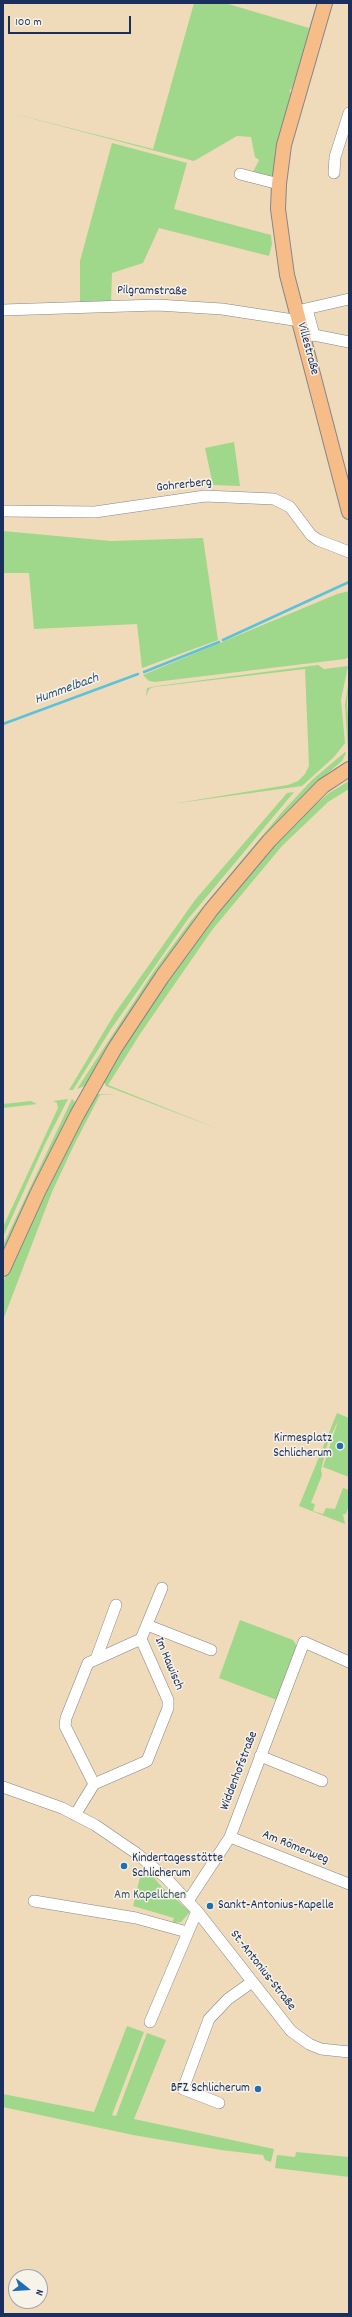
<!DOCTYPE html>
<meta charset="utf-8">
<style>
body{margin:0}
#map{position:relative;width:352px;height:2317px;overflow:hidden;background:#efdbb9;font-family:Dekko,sans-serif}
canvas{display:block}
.frame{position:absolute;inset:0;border:4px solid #1b2f5e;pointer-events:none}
.north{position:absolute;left:8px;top:2269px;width:40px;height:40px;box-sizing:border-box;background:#f7f3e8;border:1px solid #9fa5b1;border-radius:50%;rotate:107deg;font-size:11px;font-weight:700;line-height:16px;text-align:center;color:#1b2f5e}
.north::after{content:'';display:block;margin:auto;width:14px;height:18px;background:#1f6fb2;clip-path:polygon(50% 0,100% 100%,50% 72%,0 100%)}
.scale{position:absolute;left:8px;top:16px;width:123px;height:18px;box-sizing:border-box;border:2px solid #1b2f5e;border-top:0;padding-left:5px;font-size:12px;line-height:14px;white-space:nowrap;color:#1b2f5e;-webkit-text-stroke:3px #f7f3e8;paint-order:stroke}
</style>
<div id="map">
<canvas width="352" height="2317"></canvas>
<div class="frame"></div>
<div class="north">N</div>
<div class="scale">100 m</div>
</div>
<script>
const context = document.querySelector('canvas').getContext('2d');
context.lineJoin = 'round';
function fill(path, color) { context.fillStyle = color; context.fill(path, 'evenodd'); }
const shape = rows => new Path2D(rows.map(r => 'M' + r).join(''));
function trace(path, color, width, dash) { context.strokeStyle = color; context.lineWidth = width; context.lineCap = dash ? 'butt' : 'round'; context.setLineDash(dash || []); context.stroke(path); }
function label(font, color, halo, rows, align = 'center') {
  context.font = font + ' Dekko,sans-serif'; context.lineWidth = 3; context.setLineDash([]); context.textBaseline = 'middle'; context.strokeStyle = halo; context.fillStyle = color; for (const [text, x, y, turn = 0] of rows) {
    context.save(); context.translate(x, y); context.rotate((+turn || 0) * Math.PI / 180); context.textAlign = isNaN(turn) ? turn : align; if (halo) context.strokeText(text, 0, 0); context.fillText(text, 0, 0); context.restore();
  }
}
const green = shape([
 [194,3,225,3,309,28,317,3,321,3,295,85,289,91,293,94,275,181,252,174,259,160,255,157,251,137,237,136,194,161,3,111,153,149],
 [112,143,187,163,174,209,271,235,272,244,269,256,159,228,143,263,112,273,111,303,80,304,80,261],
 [234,442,240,486,213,485,205,448],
 [3,531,111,541,203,538,218,640,142,668,137,624,34,629,29,573,3,573],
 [349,591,349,657,345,659,155,682,149,681,143,675,337,594],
 [318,665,324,669,348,666,341,700,345,743,334,757,302,786,171,804,288,785,298,781,305,774,309,766,305,669,154,687,149,689,146,697,147,688,157,686],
 [349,679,347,705,349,726,348,750,345,705],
 [345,752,346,753,342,761,315,784,286,815,87,1085,77,1089,154,971,190,922,283,811,312,780],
 [349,781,349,789,328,802,282,846,212,930,140,1034,108,1085,221,1130,106,1086,103,1080,134,1029,198,936,253,867,307,812,329,793],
 [294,792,188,919,111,1029,73,1090,69,1090,115,1013,195,900,287,793],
 [95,1094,117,1095,100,1095,74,1145,52,1192,3,1320,3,1282,35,1211],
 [68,1099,46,1142,3,1237,3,1227,58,1108,57,1103,53,1101],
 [72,1099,76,1103,3,1257,3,1245],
 [31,1101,37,1104,3,1108,3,1104],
 [337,1413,349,1418,349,1477,323,1467,338,1421,328,1442,321,1470,322,1475,311,1503,315,1504,313,1511,323,1514,326,1508,335,1509,343,1488,349,1490,349,1505,346,1514,343,1514,345,1524,299,1506],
 [240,1620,293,1640,297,1646,277,1700,219,1678],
 [143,1865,160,1885,190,1912,181,1922,172,1923,174,1918,133,1906],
 [127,2026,144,2032,112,2115,116,2116,147,2033,166,2040,134,2119,274,2149,271,2162,265,2160,263,2155,221,2150,133,2135,3,2107,3,2094,94,2112],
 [296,2152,349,2157,349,2177,275,2168,277,2155,295,2157]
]);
const stream = shape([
 [223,640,349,582],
 [144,672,219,642],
 [3,724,138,674]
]);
const minor = shape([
 [334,173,335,157,349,113],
 [240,174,279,184],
 [307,309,314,335],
 [3,310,157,305,222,309,300,321],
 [297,311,349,299],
 [304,338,314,335,349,342],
 [3,511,95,512,205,496,274,499,290,507,311,535,318,540,349,552],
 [147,1625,211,1650],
 [96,1659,116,1605],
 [260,1756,322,1781],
 [94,1784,65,1726,66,1718,88,1663,141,1639],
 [3,1787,62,1808,95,1825,136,1853,165,1877,197,1911,291,2031,309,2044,321,2049,349,2052],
 [75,1815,94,1784,147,1761,168,1708,168,1700,141,1639,162,1588],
 [230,1837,349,1884],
 [34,1901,136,1918,187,1932],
 [188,1901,230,1837,304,1642,349,1662],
 [150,2022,197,1911],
 [219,2103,183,2089,209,2019,228,1999,252,1982]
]);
const major = shape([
 [325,3,284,145,279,184,278,209,287,275,349,512],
 [3,1269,38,1192,77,1115,115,1048,162,977,211,910,269,841,323,786,349,769]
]);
const markers = [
 [340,1446,4,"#1f6fb2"],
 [124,1866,4,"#1f6fb2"],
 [210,1906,4,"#1f6fb2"],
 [258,2089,4,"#1f6fb2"]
];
const streetNames = [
 ["Pilgramstraße",152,292,1],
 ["Villestraße",307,349,75],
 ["Gohrerberg",184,486,-6],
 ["Im Hawisch",168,1664,67],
 ["Widdenhofstraße",240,1771,-69],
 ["Am Römerweg",295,1848,22],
 ["St.-Antonius-Straße",262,1971,52]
];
const poiNames = [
 ["Kirmesplatz",332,1439],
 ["Schlicherum",332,1454],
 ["Kindertagesstätte",132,1859,"left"],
 ["Schlicherum",132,1874,"left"],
 ["Sankt-Antonius-Kapelle",218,1906,"left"],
 ["BFZ Schlicherum",250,2089]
];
const parkNames = [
 ["Am Kapellchen",150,1896]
];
const waterNames = [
 ["Hummelbach",67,690,-20]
];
fill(green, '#9fd88a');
trace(stream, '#5cc2d9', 2.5);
trace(minor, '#85858c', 12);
trace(major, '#85858c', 16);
trace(minor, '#fff', 11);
trace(major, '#f7bd88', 14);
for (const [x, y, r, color] of markers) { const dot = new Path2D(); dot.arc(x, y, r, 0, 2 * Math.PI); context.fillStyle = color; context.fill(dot); trace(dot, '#f7f3e8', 1.5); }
label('13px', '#1b2f5e', '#f7f3e8', streetNames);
label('13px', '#1b2f5e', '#f7f3e8', poiNames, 'right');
label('13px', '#3c5969', '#f7f3e8', parkNames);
label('italic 14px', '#2b547d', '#f7f3e8', waterNames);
</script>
